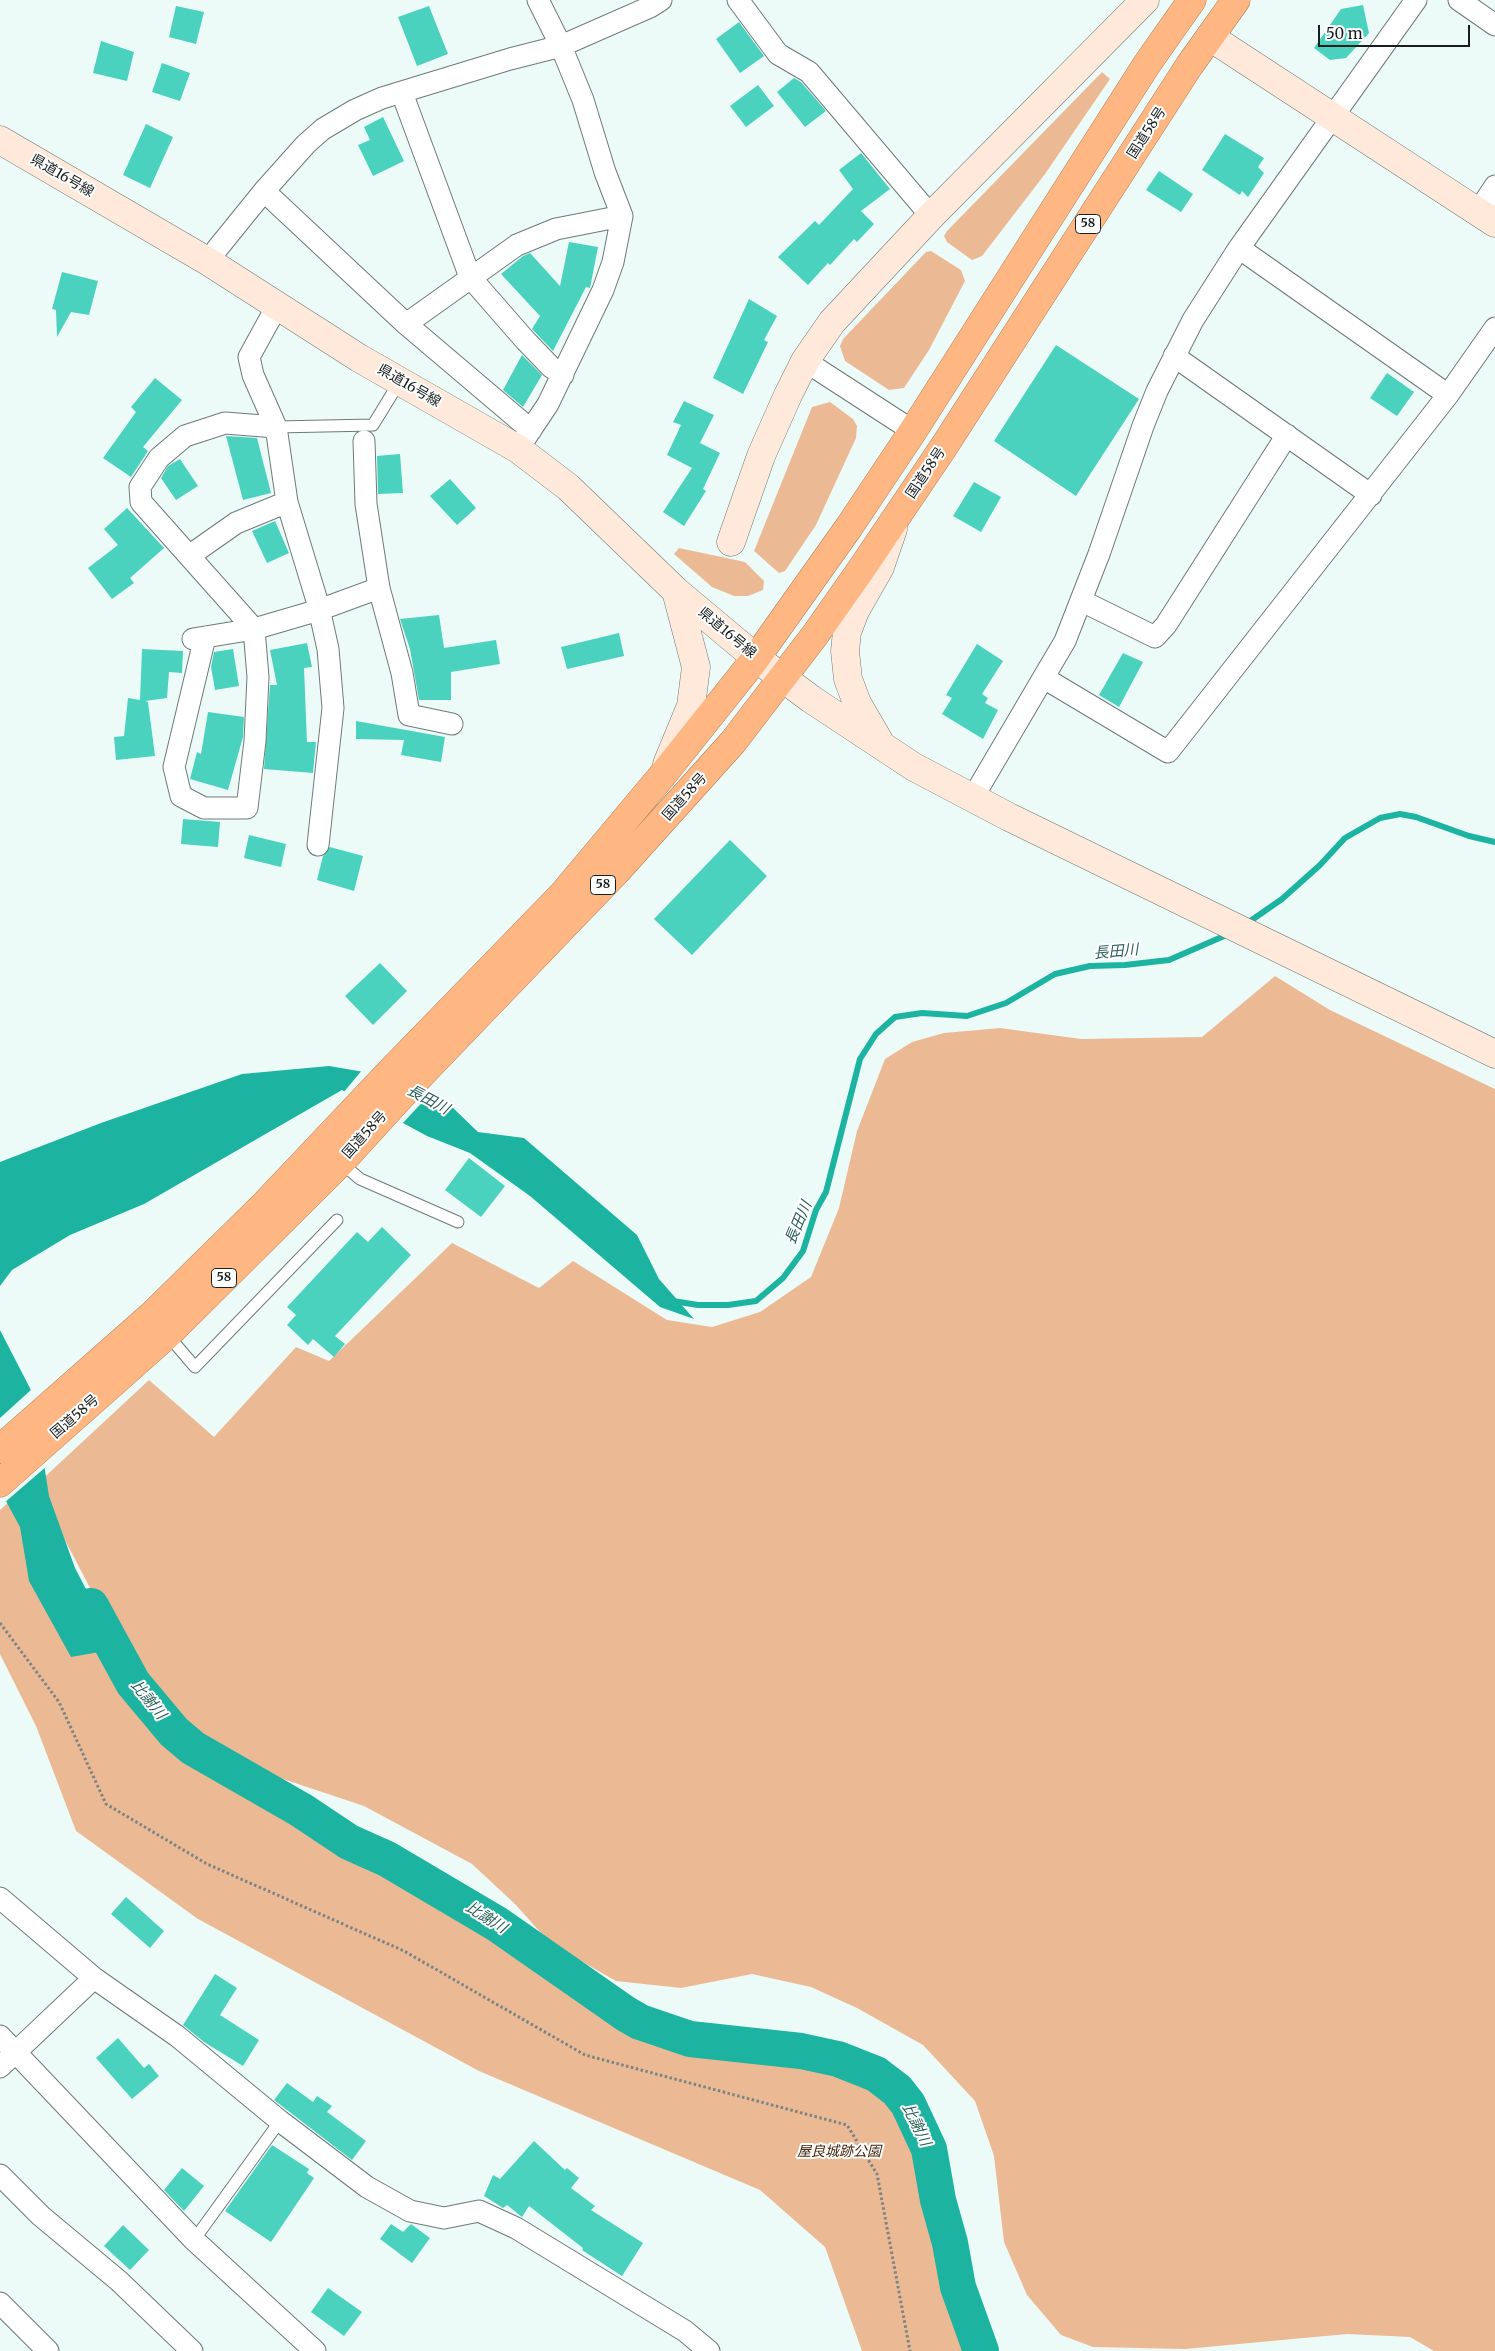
<!DOCTYPE html>
<meta charset="utf-8">
<style>
body{margin:0}
#map{position:relative;width:1495px;height:2351px;overflow:hidden;background:#edfbf8;font-family:Merriweather,serif}
canvas{display:block}
.scale{position:absolute;left:1318px;top:25px;width:152px;height:22px;box-sizing:border-box;border:2px solid #191e1d;border-top:0;padding-left:6px;font-size:15px;line-height:18px;white-space:nowrap;color:#191e1d;-webkit-text-stroke:4px #fff;paint-order:stroke}
</style>
<div id="map">
<canvas width="1495" height="2351"></canvas>
<div class="scale">50 m</div>
</div>
<script>
const context = document.querySelector('canvas').getContext('2d');
context.lineJoin = 'round';
function fill(path, color) { context.fillStyle = color; context.fill(path, 'evenodd'); }
const shape = rows => new Path2D(rows.map(r => 'M' + r).join(''));
function trace(path, color, width, dash) { context.strokeStyle = color; context.lineWidth = width; context.lineCap = dash ? 'butt' : 'round'; context.setLineDash(dash || []); context.stroke(path); }
function label(font, color, halo, rows, align = 'center') {
  context.font = font + ' Merriweather,"Noto Sans JP",serif'; context.lineWidth = 4; context.setLineDash([]); context.textBaseline = 'middle'; context.strokeStyle = halo; context.fillStyle = color; for (const [text, x, y, turn = 0] of rows) {
    context.save(); context.translate(x, y); context.rotate((+turn || 0) * Math.PI / 180); context.textAlign = isNaN(turn) ? turn : align; if (halo) context.strokeText(text, 0, 0); context.fillText(text, 0, 0); context.restore();
  }
}
const green = shape([
 [1102,72,1110,79,1045,174,982,256,972,260,947,242,944,236,947,231],
 [931,251,961,270,965,281,929,350,904,388,889,390,845,361,840,346,843,339,926,252],
 [830,402,853,419,857,426,856,438,816,525,785,571,779,573,754,551,812,407],
 [679,548,745,562,764,581,763,590,748,596,734,596,712,587,674,554],
 [1275,976,1330,1010,1495,1089,1495,2351,1434,2351,1410,2337,1347,2334,1185,2349,1093,2347,1061,2335,1027,2295,1004,2242,994,2156,975,2101,923,2045,857,2008,811,1987,752,1974,681,1988,616,1981,551,1944,515,1904,472,1864,364,1806,274,1776,195,1742,130,1664,36,1485,149,1380,214,1437,296,1347,329,1361,452,1243,539,1288,573,1261,667,1320,712,1327,760,1312,811,1277,839,1208,857,1131,885,1059,912,1042,944,1033,1000,1028,1081,1039,1202,1037],
 [30,1483,126,1673,193,1748,387,1859,524,1943,626,2014,690,2039,838,2059,897,2090,920,2128,964,2305,983,2351,862,2351,825,2247,760,2190,479,2071,198,1919,76,1831,36,1726,0,1654,0,1510]
]);
const water = shape([
 [329,1066,370,1073,452,1107,478,1132,524,1138,637,1235,659,1279,694,1319,660,1307,530,1196,470,1153,427,1136,342,1090,144,1204,70,1235,12,1270,0,1286,0,1162,101,1123,242,1074],
 [0,1330,33,1394,49,1496,75,1568,117,1649,71,1657,29,1581,20,1527,0,1490]
]);
const pier = shape([
 [363,1069,371,1070,429,1095,401,1125,343,1093],
 [32,1389,36,1394,47,1466,4,1503,0,1495,0,1418]
]);
const stream = shape([
 [1246,924,1282,899,1320,865,1345,838,1380,818,1400,814,1416,817,1469,836,1495,842],
 [673,1301,698,1305,728,1305,756,1301,783,1278,803,1251,816,1210,826,1192,860,1059,876,1034,895,1017,922,1013,967,1016,1006,1003,1055,974,1090,966,1125,965,1169,960,1231,933]
]);
const river = shape([
 [91,1606,133,1683,174,1732,193,1748,301,1810,349,1842,387,1859,497,1924,626,2014,640,2022,690,2039,801,2051,838,2059,876,2074,897,2090,908,2104,929,2149,938,2200,950,2243,958,2287,981,2351]
]);
const building = shape([
 [1363,5,1369,33,1346,58,1330,60,1314,48,1341,9],
 [176,6,204,12,196,44,169,37],
 [429,6,448,54,417,66,398,17],
 [739,22,764,56,740,73,716,39],
 [101,41,134,52,127,81,93,73],
 [162,63,190,73,180,101,152,92],
 [794,78,801,82,826,111,805,127,777,92],
 [758,85,774,106,746,127,730,106],
 [383,117,404,161,373,176,358,145,370,140,364,127],
 [146,124,173,137,150,188,123,175],
 [1225,134,1264,158,1258,167,1264,173,1248,197,1242,191,1240,195,1202,170],
 [861,153,890,189,861,211,874,224,857,242,854,239,830,265,828,263,808,285,778,257,815,221,819,225,853,189,839,170],
 [1159,171,1193,194,1181,212,1146,190],
 [569,242,598,247,590,288,586,287,553,351,532,329,540,316,501,274,523,256,530,253,560,286],
 [62,272,98,281,89,315,71,312,57,337,56,310,52,309],
 [749,299,777,316,764,340,768,342,743,394,713,378],
 [1056,345,1139,399,1076,496,994,441],
 [522,355,542,375,523,407,503,390],
 [1387,373,1414,392,1397,416,1370,398],
 [155,378,182,400,143,447,148,451,131,477,103,458,136,412,131,407],
 [684,401,714,415,700,443,720,453,703,489,706,491,684,526,663,512,692,468,667,455,681,425,673,422],
 [226,436,257,438,271,493,243,500],
 [400,454,403,493,378,494,377,456],
 [180,459,198,486,176,500,161,478,168,466],
 [450,479,476,508,457,525,430,496],
 [974,482,1001,497,981,532,953,516],
 [127,508,164,548,130,578,134,583,112,599,88,568,118,545,104,529],
 [275,521,289,553,267,563,252,531],
 [439,615,444,648,496,640,500,664,451,672,451,700,419,700,410,649,400,619],
 [619,633,624,656,567,669,561,647],
 [307,643,312,667,304,668,307,742,316,742,313,773,264,769,270,685,277,685,270,650],
 [977,644,1003,661,982,694,988,698,985,703,998,710,983,739,942,714,952,698,946,695],
 [142,649,183,651,182,673,169,672,167,698,145,701,148,702,155,756,116,760,114,737,124,736,128,698,140,700],
 [233,649,239,686,215,690,211,667,214,652],
 [1123,653,1143,662,1119,707,1099,695],
 [208,712,244,717,243,737,228,790,190,779,197,752,201,754],
 [356,721,445,737,441,762,401,755,404,740,356,739],
 [183,819,220,822,218,847,181,844],
 [249,835,286,844,281,867,244,858],
 [730,840,767,876,692,955,654,919],
 [330,847,363,856,354,891,317,880,323,856],
 [380,963,407,991,373,1025,345,996],
 [469,1158,505,1186,481,1217,445,1190],
 [382,1227,411,1255,335,1336,345,1344,334,1357,313,1339,308,1345,287,1325,296,1315,287,1307,357,1232,368,1242],
 [126,1897,164,1931,150,1948,111,1914],
 [215,1974,237,1988,220,2015,259,2040,243,2066,204,2042,183,2025],
 [118,2038,144,2068,149,2064,159,2076,132,2099,96,2058],
 [287,2083,313,2102,317,2096,332,2106,327,2112,366,2141,352,2160,274,2100],
 [534,2141,565,2170,567,2168,579,2178,571,2188,595,2206,591,2210,643,2243,622,2276,582,2250,583,2248,529,2206,522,2217,507,2205,503,2208,484,2196,493,2175,500,2179],
 [272,2145,309,2169,307,2173,314,2178,271,2242,225,2211],
 [182,2168,204,2186,184,2211,164,2190],
 [391,2224,403,2232,411,2224,430,2238,412,2263,380,2239],
 [123,2225,149,2250,130,2270,104,2246],
 [328,2288,362,2312,344,2336,311,2312]
]);
const path = shape([
 [0,1623,59,1702,106,1804,207,1864,404,1951,585,2055,847,2125,877,2174,910,2351]
]);
const lane = shape([
 [276,427,373,425,400,381],
 [340,1162,360,1179,458,1222],
 [166,1333,195,1367,337,1220],
 [194,2240,280,2121]
]);
const street = shape([
 [738,0,778,54,809,72,931,216],
 [1459,0,1495,25],
 [402,93,470,277,525,340,551,367,563,375],
 [264,191,406,324,531,430],
 [1478,212,1495,186],
 [1239,248,1448,395],
 [209,262,217,249,264,191,306,144,323,129,355,110,382,98,510,59,561,46,650,7,661,0],
 [277,306,249,357,253,375,276,427,287,502,318,604,328,649,333,708,318,845],
 [406,324,517,245,556,229,622,216],
 [1174,356,1371,495],
 [805,361,913,431],
 [518,449,548,404,603,290,613,262,622,216,605,172,583,100,561,46,538,0],
 [189,556,236,523,287,502],
 [379,588,402,673,409,715,452,724],
 [1082,601,1155,637,1166,625,1287,435],
 [205,637,174,767,181,796,204,808,247,808,255,741,258,677,254,629,141,502,140,487,159,458,185,436,225,423,276,427],
 [193,639,254,629,319,610,379,588,366,504,364,441],
 [1044,678,1168,752,1448,395,1495,328],
 [972,799,1065,641,1099,554,1143,426,1157,391,1193,320,1239,248,1416,0],
 [0,1898,94,1978,177,2036,280,2121,367,2187,410,2211,444,2218,479,2211,516,2228,685,2331,709,2351],
 [0,2036,194,2240,315,2351],
 [0,2067,94,1978],
 [0,2175,41,2216,119,2281,192,2351],
 [0,2303,48,2351]
]);
const secondary = shape([
 [1210,37,1495,223],
 [0,140,209,262,359,358,518,449,568,487,676,591,756,658,811,699,914,767,1009,817,1495,1054],
 [731,542,761,456,788,395,805,361,832,322,931,216,1145,0],
 [879,741,857,703,848,679,845,651,847,632,855,611,880,567,893,529],
 [667,764,691,706,696,667,676,591]
]);
const highway = shape([
 [0,1449,151,1316,265,1204,391,1071,563,894,661,777,756,658,849,527,913,431,1147,64,1192,0],
 [0,1483,167,1335,341,1162,413,1083,616,872,733,742,815,635,860,571,943,448,1189,66,1236,0]
]);
const shields = [
 [1088,224,25],
 [603,885,25],
 [224,1278,25]
];
const shieldNames = [
 ["58",1088,224],
 ["58",603,885],
 ["58",224,1278]
];
const streetNames = [
 ["国道58号",1147,133,-57],
 ["県道16号線",62,176,30],
 ["県道16号線",409,386,30],
 ["国道58号",926,473,-56],
 ["県道16号線",727,633,40],
 ["国道58号",685,797,-48],
 ["国道58号",365,1135,-48],
 ["国道58号",75,1417,-41]
];
const parkNames = [
 ["屋良城跡公園",839,2152]
];
const waterNames = [
 ["長田川",1116,952,-5],
 ["長田川",428,1100,28],
 ["長田川",799,1223,-67],
 ["比謝川",148,1700,51],
 ["比謝川",486,1918,32],
 ["比謝川",916,2125,64]
];
fill(green, '#ecb995');
fill(water, '#1cb4a1');
fill(pier, '#edfbf8');
trace(stream, '#1cb4a1', 6);
trace(river, '#1cb4a1', 36);
fill(building, '#4ad2be');
trace(lane, '#6e7a77', 13);
trace(street, '#6e7a77', 23);
trace(secondary, '#6e7a77', 29);
trace(highway, '#ae815f', 29);
trace(path, '#7b8482', 3, [2.5, 2.5]);
trace(lane, '#fff', 11);
trace(street, '#fff', 21);
trace(secondary, '#ffe9da', 28);
trace(highway, '#feb682', 28);
for (const [x, y, w] of shields) { const box = new Path2D(); box.roundRect(x - w / 2, y - 9.5, w, 19, 4); context.fillStyle = '#fff'; context.fill(box); trace(box, '#191e1d', 1); }
label('bold 12px', '#191e1d', null, shieldNames);
label('14px', '#191e1d', '#fff', streetNames);
label('italic 14px', '#45250c', '#fff', parkNames);
label('italic 15px', '#285f56', '#fff', waterNames);
</script>
